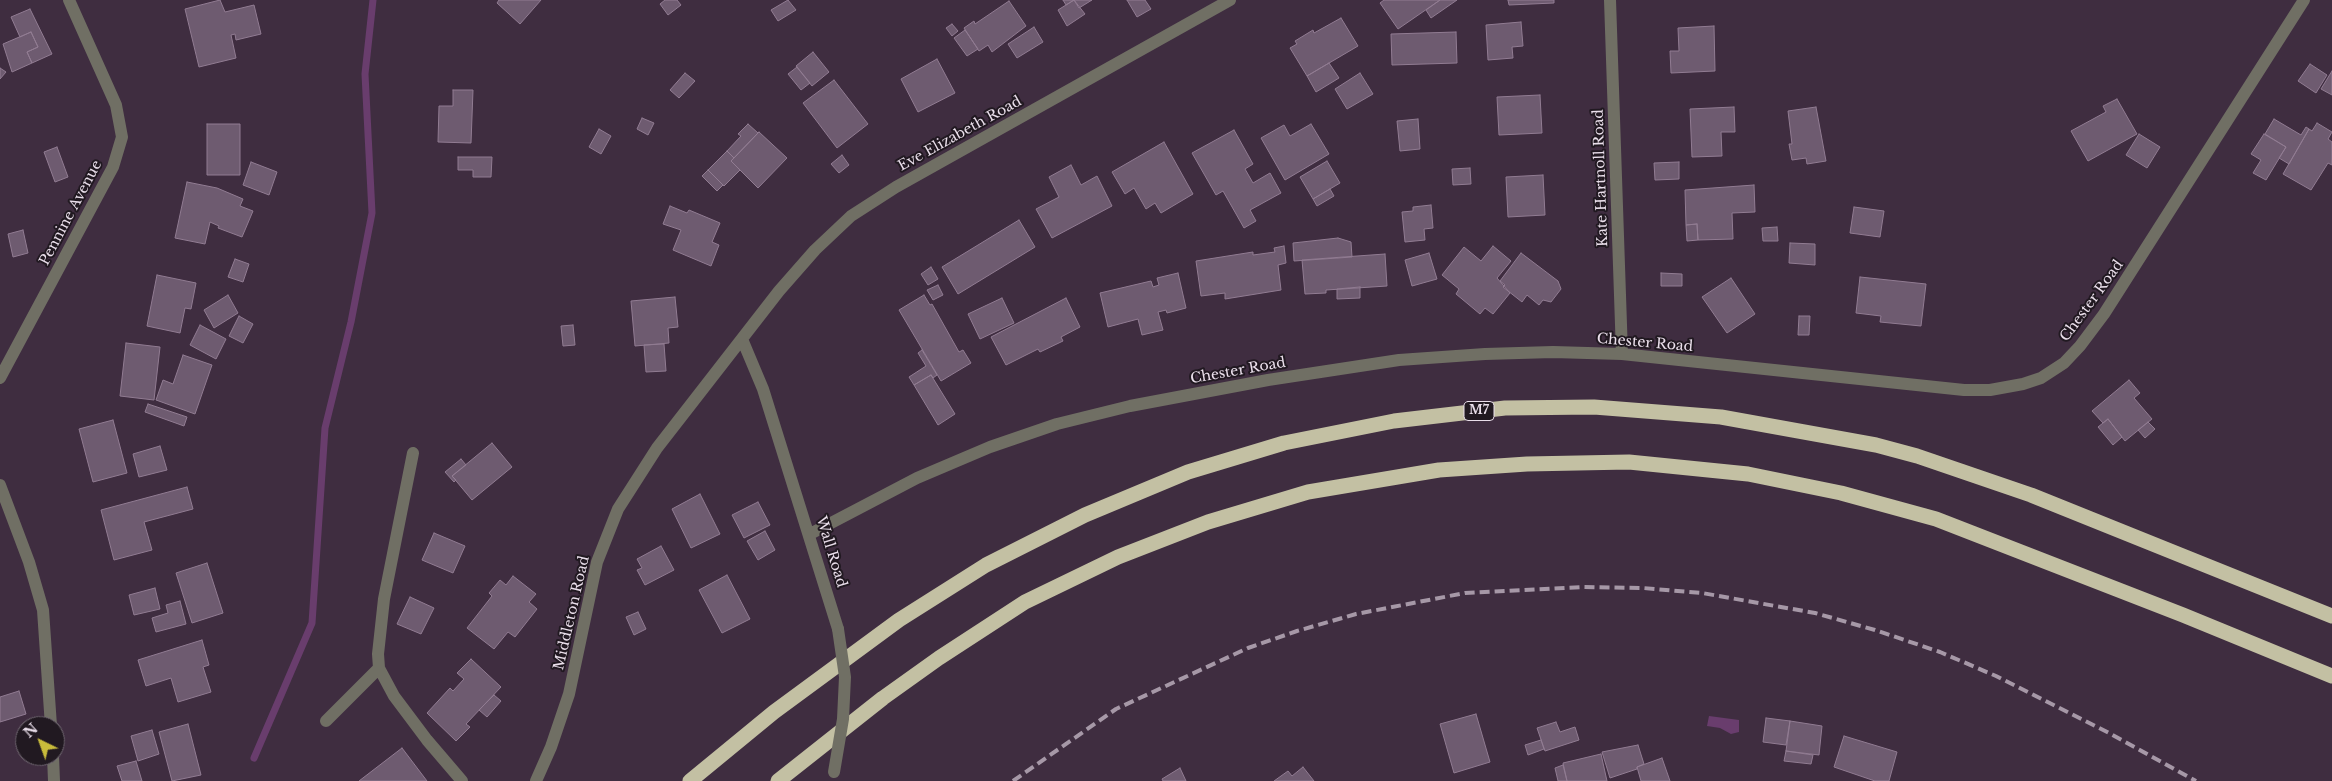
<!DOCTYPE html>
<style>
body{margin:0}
#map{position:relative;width:2332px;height:781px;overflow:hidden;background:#3f2d40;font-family:"Libre Baskerville",serif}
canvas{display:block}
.north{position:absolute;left:15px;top:716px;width:50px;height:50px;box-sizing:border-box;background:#211921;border:1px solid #716872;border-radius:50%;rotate:318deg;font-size:14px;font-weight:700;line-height:20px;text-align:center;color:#eadfeb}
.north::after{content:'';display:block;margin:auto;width:18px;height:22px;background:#c8bb3b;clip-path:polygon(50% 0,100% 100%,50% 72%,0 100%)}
</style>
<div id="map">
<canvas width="2332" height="781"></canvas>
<div class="north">N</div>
</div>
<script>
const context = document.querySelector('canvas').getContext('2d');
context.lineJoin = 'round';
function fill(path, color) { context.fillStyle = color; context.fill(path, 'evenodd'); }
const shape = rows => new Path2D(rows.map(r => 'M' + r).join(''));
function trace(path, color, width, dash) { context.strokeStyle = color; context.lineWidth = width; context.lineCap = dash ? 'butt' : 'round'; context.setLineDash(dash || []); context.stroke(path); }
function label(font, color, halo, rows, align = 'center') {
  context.font = font + ' "Libre Baskerville",serif'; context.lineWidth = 4; context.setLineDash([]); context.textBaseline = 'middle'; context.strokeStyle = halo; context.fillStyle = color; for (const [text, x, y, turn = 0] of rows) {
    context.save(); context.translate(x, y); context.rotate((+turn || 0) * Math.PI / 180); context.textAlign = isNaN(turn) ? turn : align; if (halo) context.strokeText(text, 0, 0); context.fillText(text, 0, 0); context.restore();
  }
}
const water = shape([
 [1709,716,1739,720,1739,732,1731,734,1720,728,1707,726]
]);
const stream = shape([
 [254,758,312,623,325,428,351,322,372,213,365,74,373,0]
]);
const building = shape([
 [220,0,225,12,254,5,261,34,236,40,235,34,231,35,236,58,199,67,185,9,220,0],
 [499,0,541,0,520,24,497,3,499,0],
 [665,0,677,0,681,5,668,15,660,4,665,0],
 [788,0,796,10,778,21,771,10,788,0],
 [1063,0,1092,0,1079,8,1074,0,1066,5,1063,0],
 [1074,0,1085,14,1067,26,1058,10,1074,0],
 [1127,0,1145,0,1151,9,1137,17,1127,0],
 [1384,0,1440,0,1398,29,1380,3,1384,0],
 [1440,0,1457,0,1431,18,1426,10,1440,0],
 [1508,0,1554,0,1554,3,1509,5,1508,0],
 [1009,1,1026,26,992,52,988,45,979,51,964,28,974,21,975,24,1009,1],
 [30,9,52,54,32,63,27,52,38,47,31,32,20,37,11,17,30,9],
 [1341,18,1358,46,1307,76,1290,48,1297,44,1295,41,1313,30,1314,33,1341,18],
 [1521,22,1523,46,1512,47,1513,58,1488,60,1486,25,1521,22],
 [952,24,958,31,952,36,946,28,952,24],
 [1714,26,1715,71,1671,73,1670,51,1679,51,1678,28,1714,26],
 [1034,27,1043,42,1017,58,1008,44,1034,27],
 [965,30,978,49,967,56,954,38,965,30],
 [31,32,38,47,27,52,32,63,12,72,3,44,31,32],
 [1456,32,1457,63,1392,65,1391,34,1456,32],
 [813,52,829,72,812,86,796,66,813,52],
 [937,59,955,93,918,112,901,79,937,59],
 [1329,63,1339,78,1316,92,1307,76,1329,63],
 [2310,64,2327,75,2316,93,2298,81,2310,64],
 [797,67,810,83,801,90,788,74,797,67],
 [0,68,6,72,0,79,0,68],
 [2332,71,2332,95,2321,89,2332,71],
 [685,73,695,81,679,98,670,90,685,73],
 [1360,73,1373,94,1347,109,1335,89,1360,73],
 [834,80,868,124,837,148,803,103,834,80],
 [453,90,473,90,471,143,438,142,439,106,453,106,453,90],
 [1540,95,1542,133,1499,135,1497,97,1540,95],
 [2117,99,2137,134,2088,161,2071,131,2106,112,2103,106,2117,99],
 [1734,107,1735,132,1721,132,1722,156,1692,157,1690,109,1734,107],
 [1816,107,1826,161,1807,164,1806,158,1792,160,1789,144,1792,144,1788,111,1816,107],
 [642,118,654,123,648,135,637,129,642,118],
 [1418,119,1420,149,1400,151,1397,121,1418,119],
 [2274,119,2301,135,2306,127,2309,129,2289,164,2279,158,2286,147,2265,134,2274,119],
 [2317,123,2332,132,2328,139,2332,142,2332,165,2328,163,2311,190,2283,174,2309,129,2312,131,2317,123],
 [207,124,240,124,240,175,207,175,207,124],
 [748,124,758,133,734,158,727,151,741,136,738,134,748,124],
 [1311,124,1329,154,1285,180,1261,138,1284,125,1290,136,1311,124],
 [599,129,611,136,601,154,589,147,599,129],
 [1234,130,1253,164,1245,169,1253,183,1270,173,1281,193,1250,210,1256,221,1244,228,1223,191,1216,195,1192,153,1234,130],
 [759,132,787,158,758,188,731,161,759,132],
 [2139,134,2160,147,2147,168,2126,155,2139,134],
 [2264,134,2286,147,2266,180,2253,173,2261,160,2251,154,2264,134],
 [1164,142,1193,194,1161,213,1155,203,1146,209,1134,188,1125,194,1112,172,1164,142],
 [57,147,68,177,55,182,44,152,57,147],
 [727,151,734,158,731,161,740,170,724,186,708,170,727,151],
 [842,155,849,165,839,173,831,164,842,155],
 [458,157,492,157,491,177,473,177,473,170,458,170,458,157],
 [1327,161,1340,183,1313,199,1300,177,1327,161],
 [251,162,277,172,269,195,243,185,251,162],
 [1679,162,1679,179,1655,180,1654,163,1679,162],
 [1071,165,1081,185,1097,176,1112,206,1052,238,1036,209,1059,197,1049,177,1071,165],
 [1470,168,1471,184,1453,185,1452,169,1470,168],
 [708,170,723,185,717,191,702,176,708,170],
 [1543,175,1545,215,1508,217,1506,177,1543,175],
 [187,182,217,188,243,199,240,206,253,211,242,237,218,228,219,226,210,222,205,244,175,238,187,182],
 [1754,185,1755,212,1732,213,1733,239,1698,240,1697,224,1686,225,1685,190,1754,185],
 [1330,189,1334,196,1317,206,1313,199,1330,189],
 [1431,205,1433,228,1424,229,1425,240,1405,242,1402,212,1413,211,1413,207,1431,205],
 [670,206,687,213,689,210,720,223,712,242,719,245,711,266,673,250,681,230,663,224,670,206],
 [1854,207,1884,211,1880,237,1850,233,1854,207],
 [1019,220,1035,247,958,294,942,267,1019,220],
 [1697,224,1698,240,1687,241,1686,225,1697,224],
 [1777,227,1778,241,1763,241,1762,228,1777,227],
 [23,230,28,253,13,257,8,234,23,230],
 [1338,238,1351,242,1352,257,1294,261,1293,243,1338,238],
 [1790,243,1815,244,1815,265,1789,263,1790,243],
 [1284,246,1286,263,1278,265,1281,290,1225,299,1225,293,1201,296,1196,261,1253,252,1253,255,1275,252,1274,248,1284,246],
 [1493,246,1511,261,1497,278,1510,293,1493,314,1485,308,1480,314,1456,294,1459,289,1442,275,1464,247,1481,261,1493,246],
 [1429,253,1437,279,1412,286,1405,260,1429,253],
 [1521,253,1558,281,1561,289,1551,302,1543,300,1539,305,1527,295,1522,302,1503,287,1505,285,1500,281,1521,253],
 [1385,254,1387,286,1326,290,1326,293,1305,294,1302,260,1385,254],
 [235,259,249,264,243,282,228,277,235,259],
 [931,267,938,279,928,285,921,274,931,267],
 [1178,273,1186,308,1167,313,1166,310,1158,312,1163,330,1142,335,1138,319,1108,327,1100,293,1151,281,1153,287,1159,285,1157,278,1178,273],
 [1661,273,1682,274,1682,286,1661,286,1661,273],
 [157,275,196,283,191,309,185,308,180,333,147,326,157,275],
 [1860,277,1926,284,1921,326,1880,322,1881,316,1856,313,1860,277],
 [1731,278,1755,314,1727,333,1702,297,1731,278],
 [938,285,943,295,933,300,927,290,938,285],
 [1360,287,1360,298,1337,299,1337,289,1360,287],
 [228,295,238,313,214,328,204,310,228,295],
 [924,295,930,305,932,304,959,352,963,350,971,363,941,381,899,310,924,295],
 [675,297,678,327,668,328,669,343,635,346,631,301,675,297],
 [1002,298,1014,323,980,339,968,314,1002,298],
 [1066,298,1080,327,1061,337,1063,341,1040,352,1038,349,1006,365,991,337,1066,298],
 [239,316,253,324,243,343,229,336,239,316],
 [1799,316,1810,316,1809,335,1798,335,1799,316],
 [200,325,226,339,216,359,190,345,200,325],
 [573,325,575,345,563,346,561,326,573,325],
 [126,343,160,347,154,400,120,396,126,343],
 [664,344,666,371,646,372,644,345,664,344],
 [922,350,937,375,933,378,931,375,914,385,909,377,926,366,918,353,922,350],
 [183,355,212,365,195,414,156,400,163,380,173,384,183,355],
 [931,375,955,414,938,425,914,385,931,375],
 [2129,380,2140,393,2134,398,2152,419,2125,441,2108,419,2103,423,2092,411,2129,380],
 [148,404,187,417,184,426,145,412,148,404],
 [2108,419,2122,437,2113,445,2098,427,2108,419],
 [113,420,127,473,93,482,79,429,113,420],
 [2148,422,2155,429,2145,438,2138,430,2148,422],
 [492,443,512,467,472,500,452,476,492,443],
 [160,446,167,470,139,477,133,454,160,446],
 [461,459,466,465,452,476,456,480,454,482,445,472,461,459],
 [187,487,193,509,144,522,152,550,114,560,101,510,187,487],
 [700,494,720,534,691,548,672,509,700,494],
 [758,502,770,525,744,538,732,515,758,502],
 [765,531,775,550,758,560,747,541,765,531],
 [434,533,465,546,453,573,422,560,434,533],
 [661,546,674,570,645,585,637,570,642,568,637,559,661,546],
 [207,563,223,613,192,623,176,573,207,563],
 [727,575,750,619,722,633,699,590,727,575],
 [513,576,536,594,529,602,537,609,515,637,508,632,494,649,467,628,492,596,489,593,500,580,506,585,513,576],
 [155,588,160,609,134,615,129,595,155,588],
 [410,597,434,608,421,634,397,624,410,597],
 [180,601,186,624,156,632,152,618,168,613,166,605,180,601],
 [638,612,646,629,634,635,626,617,638,612],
 [202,640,209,665,203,667,211,692,178,702,171,678,146,686,138,660,202,640],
 [471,659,501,687,466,724,470,727,456,741,427,713,450,688,453,691,464,679,457,673,471,659],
 [19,691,26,714,0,722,0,697,19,691],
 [494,695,501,701,487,717,479,710,494,695],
 [1476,714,1490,762,1454,773,1440,724,1476,714],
 [1766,718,1790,721,1786,745,1763,742,1766,718],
 [1790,721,1822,726,1819,755,1786,751,1790,721],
 [1556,722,1560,732,1575,727,1579,740,1545,751,1537,728,1556,722],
 [188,724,201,775,172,781,159,732,188,724],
 [152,730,159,754,138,761,131,736,152,730],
 [1844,736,1897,752,1889,781,1875,781,1834,767,1844,736],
 [1541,740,1544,749,1528,755,1525,745,1541,740],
 [1638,745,1644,764,1637,767,1637,769,1610,778,1602,752,1638,745],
 [402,748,427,781,359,781,402,748],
 [1786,751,1813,755,1811,764,1784,761,1786,751],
 [1601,754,1607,781,1567,781,1563,763,1601,754],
 [1662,758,1670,781,1641,781,1637,767,1662,758],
 [136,761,142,781,122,781,117,766,136,761],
 [1563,765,1567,781,1558,781,1555,768,1563,765],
 [1303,767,1314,781,1274,781,1288,771,1292,776,1303,767],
 [1180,768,1186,781,1163,781,1162,779,1180,768]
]);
const minor = shape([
 [1610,0,1622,354],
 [742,339,763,389,838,629],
 [0,378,113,167,122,137,116,105,69,0],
 [413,453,384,599,378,654,379,668,394,696,427,740,462,781],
 [0,485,29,562,43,610,51,726],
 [810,534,917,478,990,447,1057,424,1130,406,1268,380,1399,360,1485,354,1553,352,1622,354,1964,390,1990,390,2023,384,2041,378,2064,363,2080,346,2104,314,2304,0],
 [326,721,379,668],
 [53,756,54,781],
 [536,781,551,747,569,694,597,562,618,509,657,448,779,291,815,250,851,216,896,187,1230,0]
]);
const highway = shape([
 [690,781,774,712,899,620,986,565,1085,515,1188,472,1284,443,1394,421,1505,408,1594,407,1721,417,1876,445,1917,456,2031,495,2332,616],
 [778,781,883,698,939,658,1025,602,1118,557,1208,522,1308,492,1439,470,1527,464,1629,462,1748,474,1841,493,1936,519,2183,615,2332,676]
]);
const rail = shape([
 [1013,781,1116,709,1248,648,1297,631,1356,614,1465,593,1583,587,1643,588,1702,593,1815,613,1875,630,1940,652,1996,676,2109,733,2196,781]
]);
const minorBridge = shape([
 [834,772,843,719,845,677,838,629]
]);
const shields = [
 [1479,411,30]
];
const shieldNames = [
 ["M7",1479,411]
];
const streetNames = [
 ["Eve Elizabeth Road",960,134,-29],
 ["Kate Hartnoll Road",1601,178,-92],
 ["Pennine Avenue",71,213,-62],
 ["Chester Road",2092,301,-54],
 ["Chester Road",1645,343,5],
 ["Chester Road",1238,371,-10],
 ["Wall Road",831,552,73],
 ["Middleton Road",572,613,-77]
];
fill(water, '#693d6d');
trace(stream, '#693d6d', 7);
fill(building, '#6e5b70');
trace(building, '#917c92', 1);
trace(minor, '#706f64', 12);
trace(highway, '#c3c0a3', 15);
trace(rail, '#a698a7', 4, [10, 5]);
trace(minorBridge, '#706f64', 12);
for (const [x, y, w] of shields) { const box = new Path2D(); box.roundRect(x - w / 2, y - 9.5, w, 19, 4); context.fillStyle = '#211921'; context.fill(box); trace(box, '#eadfeb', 1); }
label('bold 12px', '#eadfeb', null, shieldNames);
label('14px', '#eadfeb', '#211921', streetNames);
</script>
